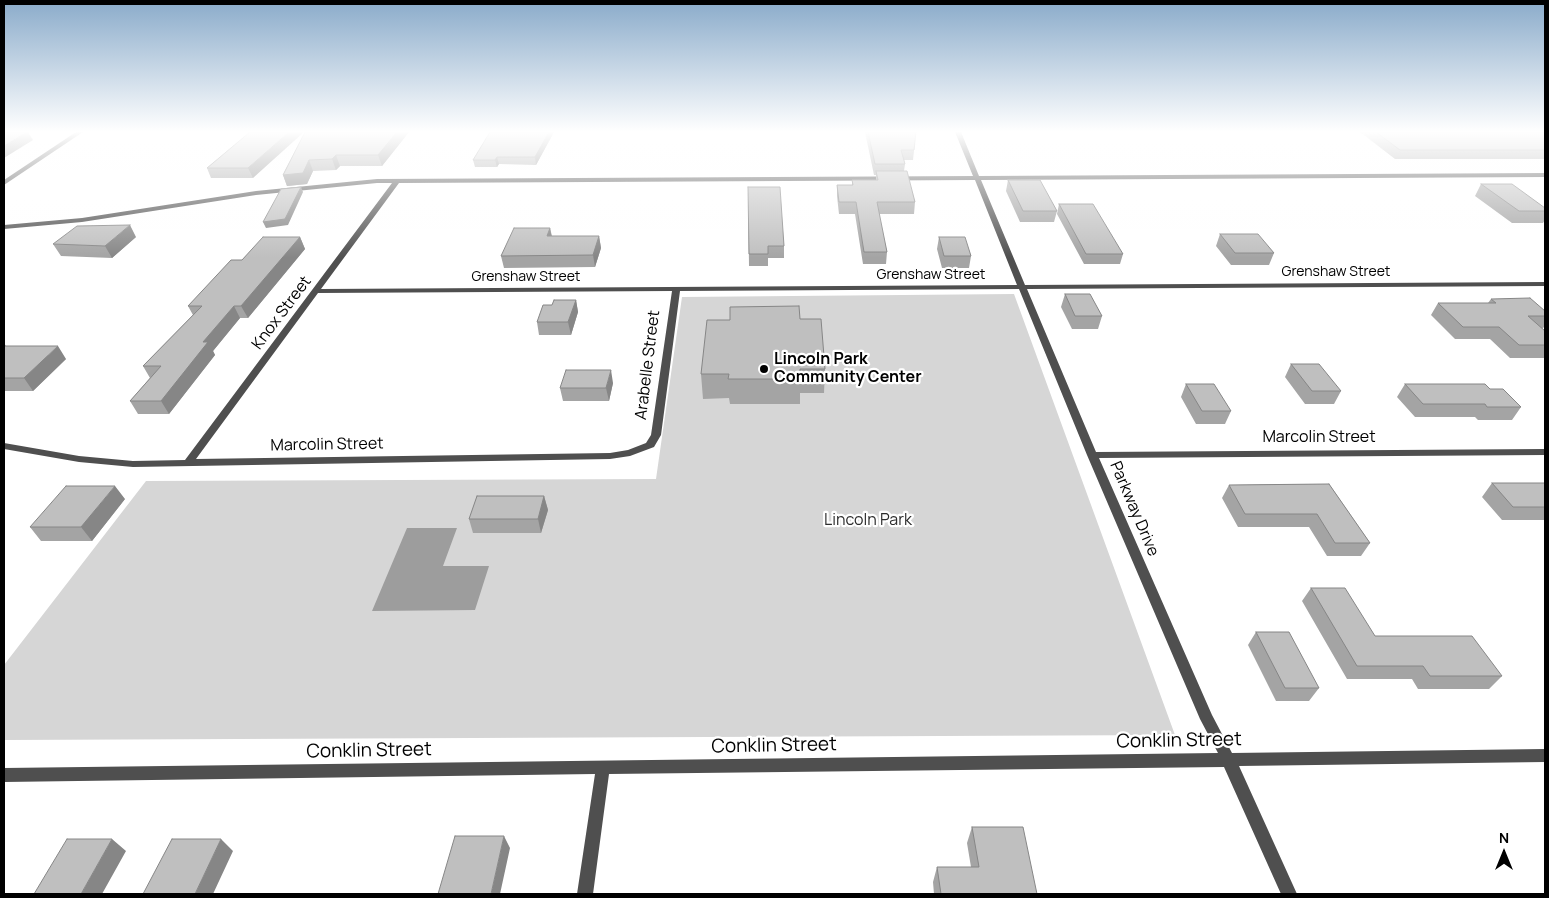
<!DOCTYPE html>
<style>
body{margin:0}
#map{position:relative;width:1549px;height:898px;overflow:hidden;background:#fff;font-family:Manrope,sans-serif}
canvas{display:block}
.frame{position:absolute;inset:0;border:5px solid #000;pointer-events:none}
.north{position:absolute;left:1479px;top:828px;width:50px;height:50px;-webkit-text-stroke:4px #fff;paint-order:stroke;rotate:0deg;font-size:14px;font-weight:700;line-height:20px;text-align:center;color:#000}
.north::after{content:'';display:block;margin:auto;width:18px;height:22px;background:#000;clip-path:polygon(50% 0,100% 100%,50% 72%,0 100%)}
</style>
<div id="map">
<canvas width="1549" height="898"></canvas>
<div class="frame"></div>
<div class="north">N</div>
</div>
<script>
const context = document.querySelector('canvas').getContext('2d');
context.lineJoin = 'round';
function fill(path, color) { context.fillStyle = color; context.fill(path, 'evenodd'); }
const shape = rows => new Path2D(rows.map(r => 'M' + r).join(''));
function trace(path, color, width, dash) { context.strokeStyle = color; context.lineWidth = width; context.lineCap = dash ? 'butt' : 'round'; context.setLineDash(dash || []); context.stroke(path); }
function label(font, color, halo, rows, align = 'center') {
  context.font = font + ' Manrope,sans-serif'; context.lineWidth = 4.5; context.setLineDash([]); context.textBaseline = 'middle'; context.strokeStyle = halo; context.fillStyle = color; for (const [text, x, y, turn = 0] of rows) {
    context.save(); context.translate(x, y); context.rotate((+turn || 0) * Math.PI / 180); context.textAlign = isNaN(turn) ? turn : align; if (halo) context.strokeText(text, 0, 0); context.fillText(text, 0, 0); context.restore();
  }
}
const green = shape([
 [1014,294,1175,735,4,740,4,665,146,481,656,479,682,297]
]);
const water = shape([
 [407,528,457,528,443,566,489,566,475,610,372,611]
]);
const street = shape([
 [76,132,83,132,4,185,4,180,76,132],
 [955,132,961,132,979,176,1545,173,1545,177,981,180,1025,285,1545,282,1545,286,1027,289,1096,452,1545,449,1545,455,1099,458,1212,715,1232,753,1545,749,1545,762,1239,766,1297,894,1281,894,1224,767,609,774,593,894,577,894,595,774,4,782,4,768,1218,753,1200,719,1087,455,1019,289,680,291,661,435,654,447,630,456,610,459,133,467,79,462,4,449,4,443,79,456,133,461,185,460,392,183,377,183,256,195,82,222,4,229,4,225,82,218,256,191,377,179,973,176,955,132],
 [975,180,1017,285,321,289,399,183,975,180],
 [672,291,651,435,646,443,628,450,610,453,196,459,318,293,672,291]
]);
const wall = shape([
 [250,132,253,178,211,178,207,168],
 [305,132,409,132,382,166,340,166,336,170,313,171,307,184,287,186,283,175],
 [554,132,536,165,499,164,497,167,475,167,473,160],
 [865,132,916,132,913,160,904,160,905,164,904,171,915,202,914,214,879,214,887,252,886,264,863,264,855,214,839,214,837,196,837,185,852,185,852,180,876,180,876,175,874,175],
 [1360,132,1545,132,1545,159,1395,159],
 [1008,180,1057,211,1054,222,1020,222,1006,191],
 [1481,184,1545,208,1545,220,1543,223,1512,223,1475,196],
 [748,187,784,246,784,258,768,258,768,266,749,266],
 [1059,204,1123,254,1120,264,1084,264,1057,214],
 [550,228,552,236,599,236,601,248,595,267,504,268,501,256],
 [1220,234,1274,253,1269,265,1231,265,1216,246],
 [136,237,112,258,61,256,53,244],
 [300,237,305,249,248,318,240,318,213,351,215,355,169,414,138,414,130,401,150,378,143,366,193,315,188,306,242,260],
 [939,237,971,256,969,268,942,268,937,249],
 [1065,294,1102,316,1098,329,1072,329,1061,307],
 [1491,299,1545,311,1545,326,1542,329,1545,331,1545,358,1510,358,1490,339,1455,339,1431,315,1438,303,1488,303],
 [576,300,578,312,571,335,539,335,537,322,552,305],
 [800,319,825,369,824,393,800,393,800,404,730,404,729,398,703,399,701,374],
 [4,343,6,346,66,359,33,391,4,391],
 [1291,364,1341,391,1334,404,1305,404,1285,377],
 [613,383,609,401,563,401,560,388],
 [1186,384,1231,411,1225,424,1196,424,1181,397],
 [1405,384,1490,389,1521,407,1512,420,1478,420,1475,417,1415,417,1397,397],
 [1492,483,1545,483,1545,520,1502,520,1482,497],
 [1329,484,1370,543,1361,556,1327,556,1309,527,1238,527,1222,498,1229,485],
 [544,496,548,510,541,533,473,533,469,519],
 [125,499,92,541,41,541,30,527],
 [1311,588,1375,636,1502,676,1489,689,1418,689,1412,679,1347,679,1302,601],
 [1256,632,1319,688,1309,701,1276,701,1248,645],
 [972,827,1037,894,934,894,933,882,937,867,971,867,967,843]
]);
const shadedWall = shape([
 [27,132,28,132,33,140,4,158,4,146],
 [289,132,304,132,253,178,248,168],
 [397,132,409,132,382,166,378,155],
 [549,132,554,132,536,165,535,157],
 [336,155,340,166,336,170,332,159],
 [497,157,499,164,497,167,495,160],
 [309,160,313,171,307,184,287,186,283,175],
 [301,187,303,192,288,225,266,228,263,222],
 [130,225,136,237,112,258,105,246],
 [550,228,552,239,547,236],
 [599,236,601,248,595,267,593,255],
 [300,237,305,249,248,318,241,306],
 [576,300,578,312,571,335,568,322],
 [234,306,240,318,213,351,215,355,169,414,161,401,203,342],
 [58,346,66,359,33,391,24,378],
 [611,370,613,383,609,401,606,388],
 [115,486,125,499,92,541,81,527],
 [544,496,548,510,541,533,538,519],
 [504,836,510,848,500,894,491,894],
 [112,839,126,851,102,894,81,894],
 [221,839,233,851,213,894,195,894]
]);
const building = shape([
 [4,132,27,132,4,146,4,132],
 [250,132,289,132,248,168,207,168,250,132],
 [305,132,397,132,378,155,336,155,332,159,309,160,303,173,283,175,305,132],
 [490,132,549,132,535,157,497,157,495,160,473,160,490,132],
 [868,132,916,132,914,150,901,150,905,164,875,164,868,132],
 [1376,132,1545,132,1545,150,1400,150,1376,132],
 [876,171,907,171,915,202,877,202,887,252,864,252,856,202,839,202,837,185,853,185,852,180,878,180,876,171],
 [1008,180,1040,180,1057,211,1023,211,1008,180],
 [1481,184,1512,184,1545,208,1545,211,1519,211,1481,184],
 [301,187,285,219,263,222,281,189,301,187],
 [748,187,780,187,784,246,768,246,768,254,749,254,748,187],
 [1059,204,1093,204,1123,254,1086,254,1059,204],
 [130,225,105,246,53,244,77,226,130,225],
 [514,228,550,228,547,236,599,236,593,255,501,256,514,228],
 [1220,234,1258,234,1274,253,1235,253,1220,234],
 [263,237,300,237,241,306,234,306,203,342,208,342,161,401,130,401,161,366,143,366,202,306,188,306,231,260,242,260,263,237],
 [939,237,965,237,971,256,944,256,939,237],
 [1065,294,1090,294,1102,316,1075,316,1065,294],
 [1530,298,1545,311,1545,316,1528,316,1545,331,1545,345,1519,345,1499,327,1463,327,1438,303,1496,303,1491,299,1530,298],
 [554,300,576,300,568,322,537,322,543,305,552,305,554,300],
 [799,306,800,319,821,319,825,369,800,369,801,379,728,379,729,374,701,374,707,320,730,320,730,307,799,306],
 [4,346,58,346,24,378,4,378,4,346],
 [1291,364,1319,364,1341,391,1312,391,1291,364],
 [566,370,611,370,606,388,560,388,566,370],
 [1186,384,1214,384,1231,411,1202,411,1186,384],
 [1405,384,1485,384,1490,389,1503,389,1521,407,1487,407,1485,404,1423,404,1405,384],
 [1492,483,1545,483,1545,507,1513,507,1492,483],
 [1329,484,1370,543,1335,543,1317,514,1245,514,1229,485,1329,484],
 [66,486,115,486,81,527,30,527,66,486],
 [477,496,544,496,538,519,469,519,477,496],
 [1311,588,1345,588,1375,636,1472,636,1502,676,1430,676,1423,666,1357,666,1311,588],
 [1256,632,1289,632,1319,688,1285,688,1256,632],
 [972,827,1023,827,1037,894,941,894,937,867,979,867,972,827],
 [455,836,504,836,491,894,438,894,455,836],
 [67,839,112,839,81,894,34,894,67,839],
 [172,839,221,839,195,894,143,894,172,839]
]);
const markers = [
 [764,369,5,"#000"]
];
const farStreetnames = [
 ["Grenshaw Street",1336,272],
 ["Grenshaw Street",931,275],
 ["Grenshaw Street",526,277]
];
const streetNames = [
 ["Knox Street",282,313,-53],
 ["Arabelle Street",648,365,-83],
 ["Marcolin Street",1319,438],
 ["Marcolin Street",327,445,-1],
 ["Parkway Drive",1134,509,67]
];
const poiNames = [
 ["Lincoln Park",774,360],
 ["Community Center",774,378]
];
const parkNames = [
 ["Lincoln Park",868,521]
];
const nearStreetnames = [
 ["Conklin Street",1179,741,-1],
 ["Conklin Street",774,746,-1],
 ["Conklin Street",369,751,-1]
];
fill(green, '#d6d6d6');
fill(water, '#9d9d9d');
fill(street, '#4f4f4f');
fill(wall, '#a4a4a4');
fill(shadedWall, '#868686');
fill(building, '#bfbfbf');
trace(building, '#868686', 1);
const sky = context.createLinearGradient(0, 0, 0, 258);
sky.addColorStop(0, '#8aabca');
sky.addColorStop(0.51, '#fff');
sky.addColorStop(1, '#ffffff00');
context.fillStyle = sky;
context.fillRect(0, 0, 1549, 258);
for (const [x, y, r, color] of markers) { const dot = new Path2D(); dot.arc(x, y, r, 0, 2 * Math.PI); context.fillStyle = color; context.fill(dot); trace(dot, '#fff', 2); }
label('14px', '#000', '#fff', farStreetnames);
label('16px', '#000', '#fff', streetNames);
label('bold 16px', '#000', '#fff', poiNames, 'left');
label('16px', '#2d2d2d', '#fff', parkNames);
label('19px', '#000', '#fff', nearStreetnames);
</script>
